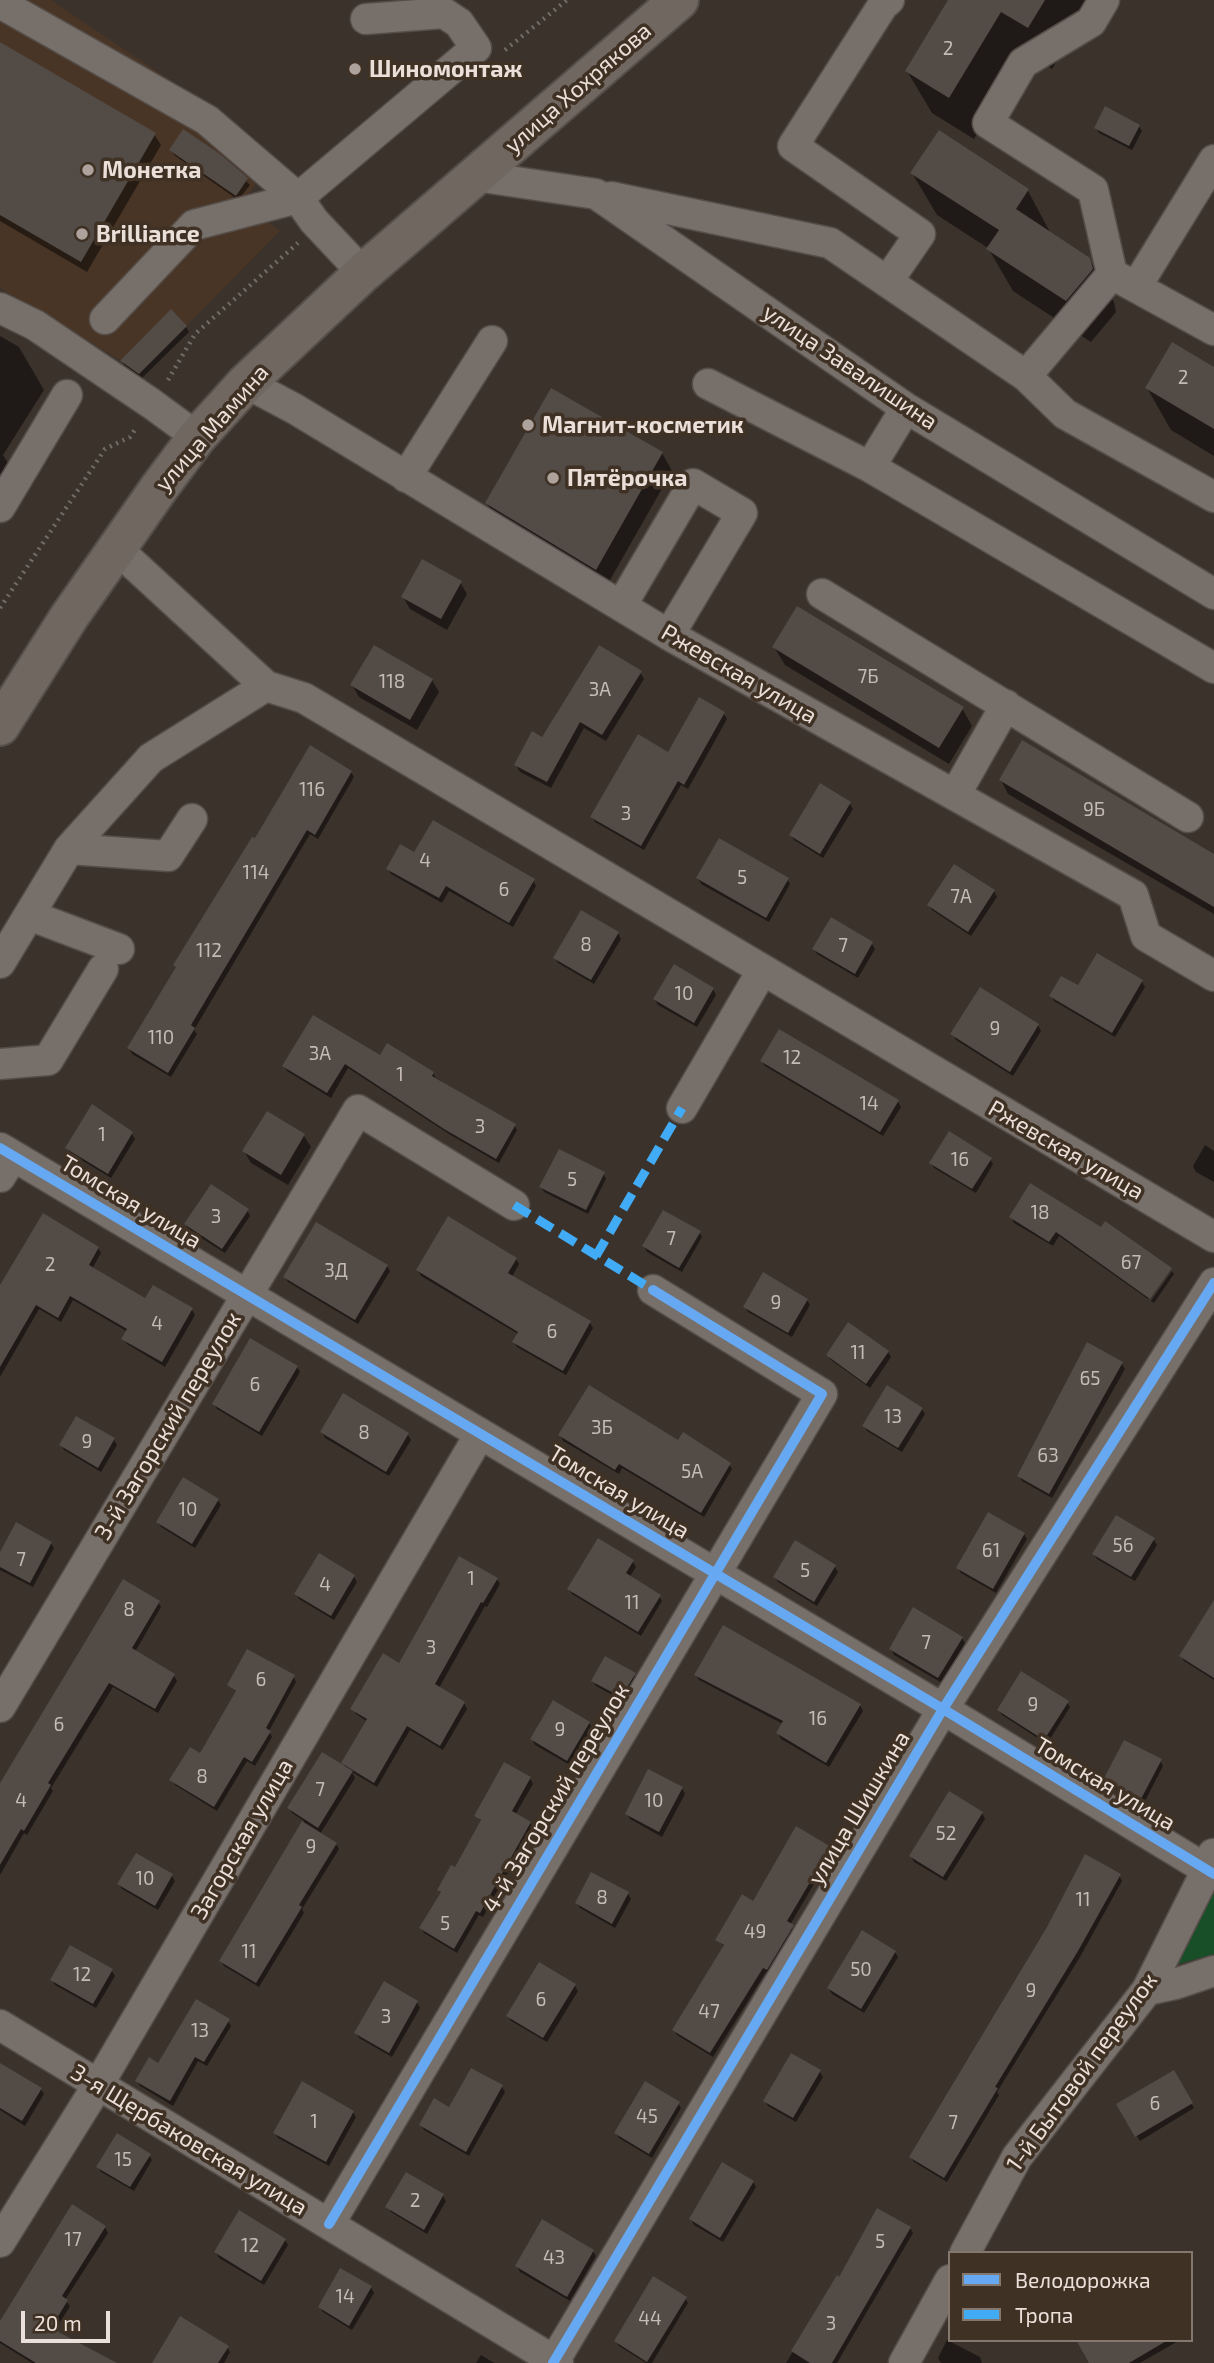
<!DOCTYPE html>
<meta charset="utf-8">
<style>
body{margin:0}
#map{position:relative;width:1214px;height:2363px;overflow:hidden;background:#3a322b;font-family:"Exo 2",sans-serif}
canvas{display:block}
.legend{position:absolute;left:948px;top:2251px;width:245px;height:91px;box-sizing:border-box;background:#403125;border:2px solid #84776d;margin:0;padding:9px 12px;list-style:none;font-size:21px;color:#ebe0d9}
.legend li{display:flex;align-items:center;gap:14px;height:35px}
.legend b{width:35px;border:2px solid #84776d}
.scale{position:absolute;left:21px;top:2311px;width:89px;height:32px;box-sizing:border-box;border:4px solid #ebe0d9;border-top:0;padding-left:9px;font-size:21px;line-height:24px;white-space:nowrap;color:#ebe0d9;-webkit-text-stroke:5px #403125;paint-order:stroke}
</style>
<div id="map">
<canvas width="1214" height="2363"></canvas>
<ul class="legend">
<li><b style="height:9px;background:#66a8f1"></b>Велодорожка</li>
<li><b style="height:9px;background:#42abf6"></b>Тропа</li>
</ul>
<div class="scale">20 m</div>
</div>
<script>
const context = document.querySelector('canvas').getContext('2d');
context.lineJoin = 'round';
function fill(path, color) { context.fillStyle = color; context.fill(path, 'evenodd'); }
const shape = rows => new Path2D(rows.map(r => 'M' + r).join(''));
function trace(path, color, width, dash) { context.strokeStyle = color; context.lineWidth = width; context.lineCap = dash ? 'butt' : 'round'; context.setLineDash(dash || []); context.stroke(path); }
function label(font, color, halo, rows, align = 'center') {
  context.font = font + ' "Exo 2",sans-serif'; context.lineWidth = 7; context.setLineDash([]); context.textBaseline = 'middle'; context.strokeStyle = halo; context.fillStyle = color; for (const [text, x, y, turn = 0] of rows) {
    context.save(); context.translate(x, y); context.rotate((+turn || 0) * Math.PI / 180); context.textAlign = isNaN(turn) ? turn : align; if (halo) context.strokeText(text, 0, 0); context.fillText(text, 0, 0); context.restore();
  }
}
const built = shape([
 [0,0,51,0,183,89,167,113,261,176,243,203,280,231,136,377,120,360,0,288]
]);
const green = shape([
 [1212,1885,1214,1886,1214,1954,1178,1964]
]);
const shadow = shape([
 [950,0,1094,0,1052,69,1021,50,1024,56,974,139,932,113,907,71],
 [0,44,154,134,161,145,87,272,0,221],
 [1139,126,1142,131,1132,150,1099,133,1096,128],
 [939,132,1028,191,1051,234,1089,259,1114,302,1116,312,1091,342,1013,291,988,248,937,215,912,173],
 [171,150,219,156,250,185,238,200,174,155],
 [186,327,189,332,142,378,125,366,122,361],
 [0,336,19,347,44,390,3,455,12,470,0,490],
 [1214,369,1214,456,1171,430,1147,388],
 [662,453,672,471,606,587,497,521,487,503],
 [460,582,467,594,447,630,410,609,403,597],
 [774,647,962,708,972,726,949,764,785,665],
 [640,672,644,679,606,741,584,728,551,788,520,772,516,765,543,739],
 [432,680,439,692,417,730,359,697,352,685],
 [699,700,724,714,727,719,688,789,681,785,644,850,595,822,592,817,669,754],
 [351,772,354,777,318,839,310,834,194,1030,197,1034,171,1077,132,1054,129,1048,255,840],
 [1001,780,1214,856,1214,914,1008,794],
 [850,804,853,809,823,858,794,840,791,835],
 [415,855,533,880,536,886,513,927,449,891,442,903,391,874,388,869],
 [698,878,787,879,790,884,769,922,701,884],
 [994,891,997,897,971,936,932,910,929,905],
 [618,933,621,939,594,984,558,963,555,958],
 [872,944,875,949,858,978,817,954,814,949],
 [1098,956,1142,982,1145,987,1115,1037,1054,1001,1051,996,1079,988],
 [713,989,716,995,697,1027,658,1005,655,999],
 [1038,1025,1041,1031,1013,1076,956,1040,953,1034],
 [381,1057,433,1073,436,1078,514,1125,517,1130,499,1163,449,1134,348,1068,331,1098,287,1071,284,1066],
 [762,1061,898,1102,901,1107,883,1136,765,1066],
 [268,1113,304,1136,311,1147,288,1185,251,1163,244,1151],
 [132,1134,135,1139,111,1178,70,1153,67,1148],
 [1205,1145,1214,1151,1214,1182,1196,1172,1193,1166],
 [990,1159,993,1164,976,1193,934,1168,931,1163],
 [603,1173,606,1179,588,1214,544,1192,541,1187],
 [247,1210,250,1216,225,1253,189,1230,186,1225],
 [1011,1217,1170,1269,1148,1299,1059,1236,1053,1246,1014,1223],
 [699,1232,702,1237,682,1272,647,1252,644,1246],
 [98,1248,101,1253,92,1269,146,1300,154,1287,192,1310,195,1315,165,1367,127,1344,124,1339,128,1332,73,1300,61,1322,39,1309,0,1377,0,1288],
 [516,1259,519,1264,512,1277,590,1323,593,1328,566,1375,517,1347,514,1342,518,1334,421,1276,418,1270],
 [387,1266,390,1271,358,1324,288,1282,285,1277],
 [1172,1271,1174,1274,1154,1303,1151,1301],
 [807,1300,810,1305,792,1337,748,1312,745,1307],
 [888,1352,891,1357,870,1388,831,1360,828,1355],
 [1122,1364,1125,1369,1052,1498,1022,1481,1019,1476],
 [297,1367,300,1372,262,1436,217,1409,214,1404],
 [922,1409,925,1414,902,1452,867,1431,864,1426],
 [322,1432,408,1435,411,1440,389,1476,325,1438],
 [560,1435,679,1442,729,1464,732,1469,704,1517,622,1468,619,1474,563,1441],
 [114,1440,117,1445,101,1472,64,1450,61,1445],
 [218,1500,221,1505,195,1548,161,1527,158,1522],
 [1024,1534,1027,1539,996,1593,961,1573,958,1568],
 [1154,1540,1157,1545,1135,1581,1097,1559,1094,1554],
 [51,1543,54,1548,33,1587,0,1570,0,1556],
 [320,1556,354,1577,357,1582,334,1620,299,1599,296,1594],
 [633,1562,636,1567,629,1578,659,1596,662,1601,641,1636,572,1594,569,1589],
 [835,1567,838,1572,817,1606,778,1582,775,1577],
 [497,1579,500,1584,487,1607,485,1606,439,1688,464,1703,467,1709,443,1750,410,1730,377,1787,352,1772,355,1778,320,1834,336,1844,339,1849,302,1909,304,1913,259,1987,224,1966,221,1961,304,1821,292,1813,289,1808,346,1769,343,1763,368,1722,356,1714,353,1709],
 [158,1602,161,1607,135,1652,174,1676,177,1681,158,1713,113,1687,51,1788,53,1791,27,1835,24,1833,0,1875,0,1787],
 [1214,1603,1214,1680,1184,1661,1181,1656],
 [962,1638,965,1643,942,1683,894,1655,891,1649],
 [634,1675,637,1680,625,1702,596,1686,593,1681],
 [696,1675,860,1705,863,1711,829,1767,781,1739,778,1733,783,1724,699,1680],
 [293,1676,296,1682,269,1731,272,1737,255,1766,247,1761,217,1811,175,1785,172,1780,200,1755,237,1693,229,1685],
 [1067,1702,1070,1707,1047,1744,1002,1715,999,1710],
 [589,1723,592,1728,570,1765,535,1745,532,1739],
 [1160,1760,1163,1766,1144,1803,1108,1785,1105,1780],
 [530,1778,533,1784,515,1815,530,1823,533,1828,483,1917,479,1915,457,1953,424,1933,421,1928,442,1894,439,1890,455,1870,482,1822,476,1816],
 [682,1788,685,1794,662,1837,630,1819,627,1814],
 [982,1813,985,1819,946,1881,914,1862,911,1856],
 [829,1848,832,1853,790,1925,795,1932,770,1975,766,1972,713,2057,677,2035,674,2030,725,1947,717,1940,753,1903],
 [1119,1875,1122,1881,1080,1957,997,2092,999,2095,947,2182,914,2162,911,2157],
 [172,1876,175,1881,158,1910,122,1889,119,1884],
 [628,1894,631,1899,615,1928,580,1908,577,1903],
 [895,1952,898,1957,864,2013,832,1994,829,1989],
 [112,1971,115,1976,96,2008,55,1985,52,1980],
 [575,1986,578,1991,547,2042,511,2021,508,2016],
 [417,2002,420,2008,392,2057,359,2038,356,2033],
 [228,2021,231,2026,207,2066,198,2061,173,2106,140,2086,137,2081],
 [0,2065,41,2089,44,2094,25,2126,0,2110],
 [820,2072,823,2077,796,2122,768,2106,765,2101],
 [1173,2072,1194,2108,1140,2141,1118,2105],
 [502,2087,505,2092,469,2156,424,2130,421,2125,449,2109],
 [678,2103,681,2108,652,2158,619,2138,616,2133],
 [353,2112,356,2117,329,2166,278,2138,275,2133],
 [149,2155,152,2160,134,2191,101,2172,98,2167],
 [753,2182,756,2187,723,2242,694,2225,691,2219],
 [443,2196,446,2201,427,2234,391,2212,388,2207],
 [105,2227,108,2233,65,2300,70,2306,54,2332,114,2363,32,2363,0,2343,0,2324],
 [910,2228,913,2233,837,2363,786,2363,837,2278,839,2279],
 [285,2240,288,2245,264,2285,219,2258,216,2252],
 [593,2251,596,2256,570,2301,520,2272,517,2266],
 [371,2287,374,2293,352,2330,323,2312,320,2307],
 [685,2298,688,2303,652,2363,646,2363,619,2346,616,2341],
 [947,2340,980,2357,982,2363,941,2363,938,2358],
 [1086,2340,1180,2340,1140,2363,1091,2363],
 [227,2347,230,2352,224,2363,157,2363],
 [481,2355,494,2363,476,2363]
]);
const building = shape([
 [948,0,1045,0,1028,28,1001,12,949,98,905,71],
 [0,42,156,133,81,262,0,215],
 [1105,106,1140,125,1129,146,1094,128],
 [183,129,220,154,248,178,236,196,169,150],
 [939,130,1029,189,1016,209,1090,258,1093,269,1066,301,986,249,999,230,910,173],
 [171,309,187,326,139,374,122,362,120,361],
 [1172,342,1214,367,1214,429,1145,388],
 [551,388,663,452,596,570,485,503],
 [422,559,462,581,441,619,401,597],
 [797,606,964,707,939,748,772,647],
 [374,645,433,679,410,720,350,685],
 [599,645,642,671,602,735,580,722,547,782,514,765,532,731,542,737],
 [699,697,725,712,684,785,678,781,641,846,590,817,638,734,668,752],
 [1022,740,1214,854,1214,907,999,780],
 [310,745,352,771,315,835,307,830,191,1025,195,1028,168,1073,127,1048,176,967,173,965,252,837,255,838],
 [820,783,851,802,820,854,789,835],
 [433,820,535,879,509,923,446,886,439,898,386,869,400,844,414,852],
 [719,838,789,878,766,918,696,878],
 [954,864,995,890,968,932,927,905],
 [581,910,619,932,591,980,553,958],
 [831,917,873,942,855,974,812,949],
 [1097,953,1143,980,1112,1033,1049,996,1061,976,1078,985],
 [674,964,714,988,694,1023,653,999],
 [980,987,1039,1024,1010,1072,950,1034],
 [313,1015,380,1055,387,1043,434,1072,432,1076,516,1124,496,1159,444,1129,345,1064,327,1093,282,1066],
 [779,1029,899,1100,880,1132,760,1061],
 [92,1104,133,1132,108,1174,65,1148],
 [267,1111,305,1134,281,1175,242,1151],
 [949,1131,992,1158,972,1189,929,1163],
 [559,1149,605,1172,586,1210,539,1187],
 [1030,1183,1101,1227,1105,1221,1172,1268,1150,1299,1056,1232,1049,1242,1009,1217],
 [211,1184,249,1209,222,1249,184,1224],
 [663,1210,701,1231,679,1268,642,1246],
 [43,1213,99,1247,89,1265,145,1298,153,1285,193,1308,162,1362,121,1339,127,1329,70,1296,58,1318,36,1305,0,1367,0,1285],
 [448,1216,517,1258,508,1273,591,1321,563,1371,512,1342,518,1332,416,1270],
 [316,1222,388,1265,355,1320,283,1277],
 [763,1272,808,1299,788,1333,743,1307],
 [848,1322,889,1351,866,1384,826,1355],
 [250,1338,298,1366,259,1432,212,1404],
 [1087,1342,1123,1362,1049,1494,1017,1476],
 [589,1385,678,1440,683,1432,731,1463,701,1513,619,1464,615,1470,558,1435],
 [887,1385,923,1408,898,1448,862,1426],
 [343,1393,409,1433,386,1472,320,1432],
 [76,1416,115,1438,98,1468,59,1445],
 [183,1477,219,1499,192,1544,156,1522],
 [988,1512,1025,1533,993,1589,956,1568],
 [1116,1515,1155,1538,1131,1577,1092,1554],
 [16,1522,52,1542,30,1583,0,1567,0,1552],
 [598,1538,634,1560,626,1573,661,1595,638,1632,567,1589],
 [795,1540,836,1565,814,1602,773,1577],
 [319,1553,355,1575,331,1616,294,1594],
 [459,1556,498,1578,483,1603,481,1602,435,1684,465,1702,440,1746,407,1726,374,1783,341,1763,367,1719,350,1709,383,1653,399,1663],
 [123,1579,160,1601,132,1648,175,1674,155,1709,109,1683,48,1783,51,1785,24,1831,21,1829,0,1865,0,1783],
 [1214,1600,1214,1678,1179,1656],
 [913,1607,963,1637,938,1678,889,1649],
 [723,1625,861,1704,826,1763,776,1733,783,1721,694,1675],
 [247,1649,295,1675,266,1728,271,1731,252,1762,244,1757,214,1807,169,1780,190,1747,200,1753,236,1691,227,1685],
 [605,1656,636,1673,621,1697,591,1681],
 [1021,1671,1069,1701,1044,1740,997,1710],
 [553,1700,590,1722,567,1761,530,1739],
 [1124,1740,1162,1759,1141,1799,1103,1780],
 [322,1752,353,1771,318,1828,287,1808],
 [504,1762,531,1777,512,1811,531,1822,480,1913,476,1911,454,1949,419,1928,441,1892,437,1890,451,1865,455,1867,481,1820,474,1816],
 [648,1769,683,1787,659,1832,625,1814],
 [949,1791,983,1812,943,1877,909,1856],
 [302,1821,337,1843,299,1905,302,1907,256,1983,219,1961],
 [796,1826,831,1847,787,1921,794,1925,767,1970,763,1968,710,2053,672,2030,724,1945,715,1940,742,1894,753,1901],
 [136,1853,173,1874,155,1906,117,1884],
 [1085,1854,1121,1874,1078,1951,995,2087,998,2088,944,2178,909,2157,1047,1927],
 [591,1872,629,1892,612,1924,575,1903],
 [862,1930,896,1951,861,2009,827,1988],
 [70,1945,113,1969,93,2004,50,1980],
 [539,1962,576,1984,543,2038,506,2016],
 [384,1981,418,2001,389,2053,354,2033],
 [196,1999,230,2019,204,2062,195,2057,170,2101,135,2081,149,2057,158,2063],
 [791,2053,821,2070,793,2118,763,2101],
 [0,2063,42,2088,22,2121,0,2108],
 [471,2068,503,2085,466,2152,419,2125,434,2098,449,2107],
 [1174,2070,1193,2103,1135,2137,1116,2104],
 [302,2081,354,2111,326,2162,273,2133],
 [645,2081,680,2102,649,2154,614,2133],
 [117,2133,151,2154,130,2187,96,2167],
 [722,2162,754,2181,720,2238,689,2219],
 [406,2172,444,2194,424,2230,385,2207],
 [72,2204,106,2226,62,2296,68,2300,51,2328,117,2363,36,2363,0,2341,0,2321],
 [877,2208,911,2227,832,2363,810,2363,791,2351,837,2275,839,2277],
 [239,2210,286,2239,261,2281,214,2252],
 [542,2219,594,2250,567,2297,515,2266],
 [340,2268,372,2286,349,2326,318,2307],
 [653,2276,687,2297,647,2362,614,2341],
 [180,2316,229,2346,218,2363,152,2363],
 [1076,2340,1168,2340,1129,2363,1089,2363]
]);
const path = shape([
 [505,50,567,0],
 [168,380,195,334,298,243],
 [0,608,105,449,130,437,136,428]
]);
const minor = shape([
 [1104,0,1091,22,1023,63,988,123,1093,190,1112,274],
 [0,3,207,120,298,198,314,221,363,273],
 [476,176,596,194,906,408,1214,594],
 [611,197,830,243,1026,376,1065,414,1214,497],
 [887,282,920,234,793,146,883,5,889,0],
 [1136,287,1214,160],
 [0,308,35,325,152,404,197,437],
 [105,319,194,225,298,198,476,48,459,23,444,13,366,19],
 [1026,376,1112,274,1214,330],
 [246,383,295,409,669,635,1133,895,1146,936,1214,976],
 [708,384,870,467,1214,668],
 [870,467,906,408],
 [406,477,492,341],
 [0,507,67,395],
 [117,549,266,686,304,698,1214,1237],
 [822,594,1188,817],
 [621,606,693,484,742,513,669,635],
 [955,795,1006,705],
 [69,849,151,758,266,686],
 [29,915,119,949],
 [0,963,69,849,168,856,192,819],
 [0,1064,48,1060,103,969],
 [682,1108,762,971],
 [0,1148,943,1709,1214,1874],
 [0,1177,13,1156],
 [0,1707,358,1110,514,1205],
 [1147,1990,1175,1984,1214,1971],
 [0,2025,558,2363],
 [329,2224,822,1394,653,1290],
 [0,2242,98,2085,480,1434],
 [965,2253,1017,2157,1147,1990,1207,1870,1213,1854],
 [553,2363,943,1709,1214,1283],
 [904,2363,950,2280]
]);
const major = shape([
 [0,726,69,617,159,488,197,437,246,383,363,273,679,0]
]);
const quiet = shape([
 [514,1205,653,1290],
 [596,1256,682,1108]
]);
const cycleway = shape([
 [0,1148,943,1709,1214,1874],
 [329,2224,822,1394,653,1290],
 [553,2363,943,1709,1214,1283]
]);
const markers = [
 [355,69,7,"#ada39c"],
 [88,170,7,"#ada39c"],
 [82,234,7,"#ada39c"],
 [528,425,7,"#ada39c"],
 [553,478,7,"#ada39c"]
];
const numberNames = [
 ["2",948,49],
 ["2",1183,378],
 ["7Б",868,677],
 ["118",392,682],
 ["3А",600,690],
 ["116",312,790],
 ["9Б",1094,810],
 ["3",626,814],
 ["4",425,861],
 ["114",256,873],
 ["5",742,878],
 ["6",504,890],
 ["7А",961,897],
 ["8",586,945],
 ["7",843,946],
 ["112",209,951],
 ["10",684,994],
 ["9",995,1029],
 ["110",161,1038],
 ["3А",320,1054],
 ["12",792,1058],
 ["1",400,1075],
 ["14",869,1104],
 ["3",480,1127],
 ["1",102,1135],
 ["16",960,1160],
 ["5",572,1180],
 ["18",1040,1213],
 ["3",216,1217],
 ["7",671,1239],
 ["67",1131,1263],
 ["2",50,1265],
 ["3Д",336,1271],
 ["9",776,1303],
 ["4",157,1324],
 ["6",552,1332],
 ["11",858,1353],
 ["65",1090,1379],
 ["6",255,1385],
 ["13",893,1417],
 ["3Б",602,1428],
 ["8",364,1433],
 ["9",87,1442],
 ["63",1048,1456],
 ["5А",692,1472],
 ["10",188,1510],
 ["56",1123,1546],
 ["61",991,1551],
 ["7",21,1560],
 ["5",805,1571],
 ["1",471,1579],
 ["4",325,1585],
 ["11",632,1603],
 ["8",129,1610],
 ["7",926,1643],
 ["3",431,1648],
 ["6",261,1680],
 ["9",1033,1705],
 ["16",818,1719],
 ["6",59,1725],
 ["9",560,1730],
 ["8",202,1777],
 ["7",320,1790],
 ["4",21,1801],
 ["10",654,1801],
 ["52",946,1834],
 ["9",311,1847],
 ["10",145,1879],
 ["8",602,1898],
 ["11",1083,1900],
 ["5",445,1924],
 ["49",755,1932],
 ["11",249,1952],
 ["50",861,1970],
 ["12",82,1975],
 ["9",1031,1991],
 ["6",541,2000],
 ["47",709,2012],
 ["3",386,2017],
 ["13",200,2031],
 ["6",1155,2104],
 ["45",647,2117],
 ["1",314,2122],
 ["7",953,2123],
 ["15",123,2160],
 ["2",415,2201],
 ["17",73,2240],
 ["5",880,2242],
 ["12",250,2246],
 ["43",554,2258],
 ["14",345,2297],
 ["44",650,2319],
 ["3",831,2324]
];
const poiNames = [
 ["Шиномонтаж",369,69],
 ["Монетка",102,170],
 ["Brilliance",96,234],
 ["Магнит-косметик",542,425],
 ["Пятёрочка",567,478]
];
const streetNames = [
 ["улица Хохрякова",578,88,-41],
 ["улица Завалишина",850,367,34],
 ["улица Мамина",212,428,-49],
 ["Ржевская улица",739,674,30],
 ["Ржевская улица",1066,1150,30],
 ["Томская улица",131,1202,31],
 ["3-й Загорский переулок",168,1426,-59],
 ["Томская улица",619,1492,31],
 ["Томская улица",1105,1784,31],
 ["4-й Загорский переулок",556,1798,-59],
 ["улица Шишкина",859,1808,-59],
 ["Загорская улица",242,1839,-60],
 ["1-й Бытовой переулок",1082,2072,-54],
 ["3-я Щербаковская улица",189,2140,31]
];
fill(built, '#493526');
fill(green, '#194f28');
fill(shadow, '#0007');
fill(building, '#524b46');
trace(minor, '#554d48', 33);
trace(major, '#554d48', 42);
trace(path, '#726c67', 4.5, [2, 5]);
trace(minor, '#766f6a', 30);
trace(major, '#716761', 38);
trace(quiet, '#42abf6', 9, [18, 9]);
trace(cycleway, '#66a8f1', 10);
for (const [x, y, r, color] of markers) { const dot = new Path2D(); dot.arc(x, y, r, 0, 2 * Math.PI); context.fillStyle = color; context.fill(dot); trace(dot, '#403125', 2.5); }
label('19px', '#c5bbb4', null, numberNames);
label('bold 23px', '#ebe0d9', '#403125', poiNames, 'left');
label('23px', '#ebe0d9', '#403125', streetNames);
</script>
